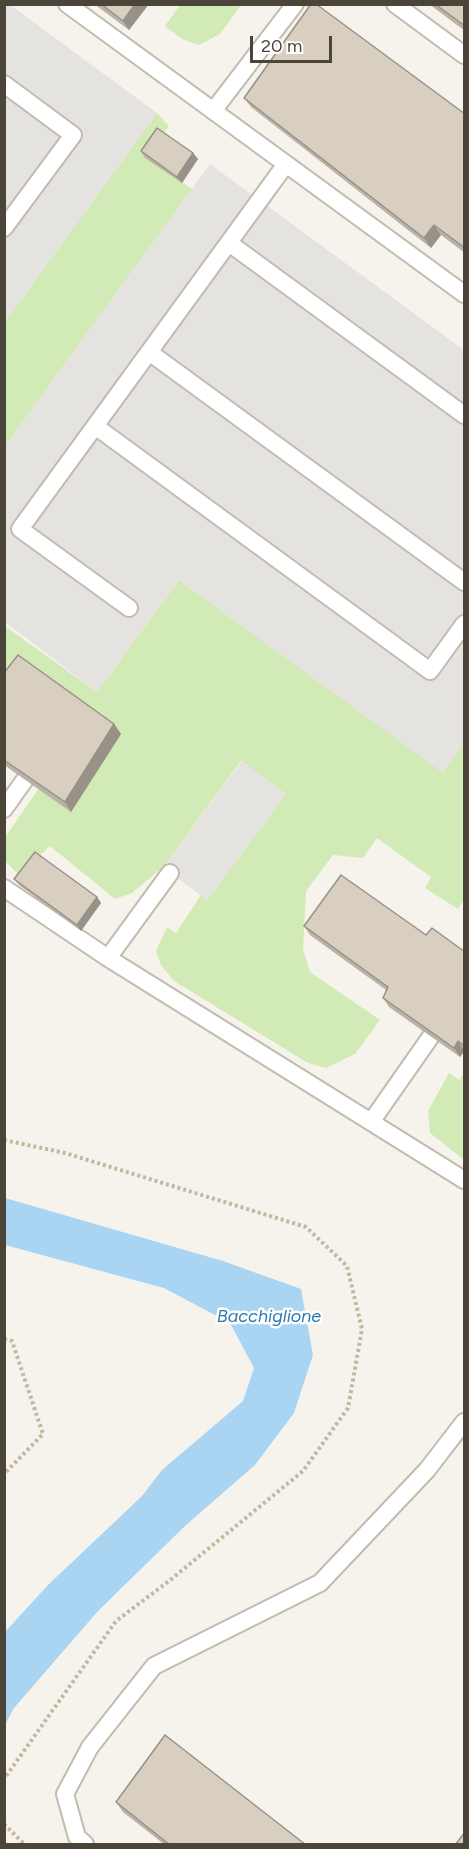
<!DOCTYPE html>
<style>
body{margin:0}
#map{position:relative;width:469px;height:1849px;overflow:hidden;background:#f6f3ec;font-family:Figtree,sans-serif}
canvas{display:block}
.frame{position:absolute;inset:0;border:6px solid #4b4439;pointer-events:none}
.scale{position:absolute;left:250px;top:36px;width:82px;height:27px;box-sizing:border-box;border:3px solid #4b4439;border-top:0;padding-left:8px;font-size:18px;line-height:21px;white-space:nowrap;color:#4b4439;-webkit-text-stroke:4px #fff;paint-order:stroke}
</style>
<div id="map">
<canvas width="469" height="1849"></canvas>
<div class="frame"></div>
<div class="scale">20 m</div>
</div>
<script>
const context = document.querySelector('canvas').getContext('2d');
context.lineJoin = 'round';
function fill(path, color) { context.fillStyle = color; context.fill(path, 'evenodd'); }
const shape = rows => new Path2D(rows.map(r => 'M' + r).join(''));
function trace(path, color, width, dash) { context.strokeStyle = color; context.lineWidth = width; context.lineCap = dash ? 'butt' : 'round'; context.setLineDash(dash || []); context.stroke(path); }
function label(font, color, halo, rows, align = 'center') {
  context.font = font + ' Figtree,sans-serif'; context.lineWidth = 5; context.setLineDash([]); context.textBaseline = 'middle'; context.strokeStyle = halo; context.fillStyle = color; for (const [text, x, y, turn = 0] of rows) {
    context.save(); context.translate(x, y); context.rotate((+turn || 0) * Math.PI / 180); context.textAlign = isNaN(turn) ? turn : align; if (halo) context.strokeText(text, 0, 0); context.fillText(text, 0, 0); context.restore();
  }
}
const green = shape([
 [180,5,180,4,241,5,220,34,199,45,182,39,165,26],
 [157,113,169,126,145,158,192,189,5,446,5,322],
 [179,580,443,772,464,743,464,899,458,909,425,888,431,877,377,838,363,858,333,855,306,891,303,949,310,972,380,1020,355,1054,326,1068,308,1063,174,981,161,965,156,951,167,927,176,933,201,895,207,900,286,794,241,761,163,867,132,893,115,899,50,846,19,875,5,861,6,836,39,788,5,692,5,626,97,692],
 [449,1073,459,1080,464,1073,464,1160,430,1133,428,1111]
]);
const parking = shape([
 [9,4,157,113,5,322,4,5],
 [210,164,464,350,464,743,443,773,179,580,97,692,5,622,5,446],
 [242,761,286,794,207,900,163,867]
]);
const water = shape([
 [5,1198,223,1261,301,1289,313,1355,294,1413,255,1465,186,1525,98,1611,14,1708,5,1725,5,1632,48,1585,142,1496,162,1470,243,1401,254,1368,230,1323,164,1288,5,1245]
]);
const path = shape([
 [4,1140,65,1153,306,1227,347,1266,362,1329,348,1408,303,1471,169,1581,116,1621,4,1779],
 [4,1339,12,1341,43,1434,4,1474],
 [4,1824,24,1844]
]);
const lane = shape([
 [67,4,464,294],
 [395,4,464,55],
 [4,84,73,135,4,228],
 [213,111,295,4],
 [229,243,464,415],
 [149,352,464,582],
 [95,426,430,671,464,624],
 [129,608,20,529,286,164],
 [4,809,26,778],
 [4,888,108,958,464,1180],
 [108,958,170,873],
 [371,1122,464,989],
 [85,1844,77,1837,65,1794,90,1747,154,1666,320,1583,427,1470,464,1422]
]);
const wall = shape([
 [94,4,149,4,129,30],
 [429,4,465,4,465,31],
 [244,98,465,114,465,253,441,235,431,248,251,107],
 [141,151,193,153,198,159,182,183,145,158],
 [4,673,114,724,121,734,71,812,4,765],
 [14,879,97,897,101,903,81,931,19,885],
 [304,926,426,935,465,952,465,1051,460,1057,389,1007,383,998,386,990,310,935],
 [116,1802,306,1845,165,1845,123,1812]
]);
const shadedWall = shape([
 [135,4,149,4,129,30,123,21],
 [193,153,198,159,182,183,177,177],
 [434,225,441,235,431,248,424,238],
 [114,724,121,734,71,812,65,802],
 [97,897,101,903,81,931,77,925],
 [458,1041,464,1051,460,1057,454,1048]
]);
const building = shape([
 [101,4,135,4,123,21,101,4],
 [311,4,316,4,465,114,465,248,434,225,424,238,244,98,311,4],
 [435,4,465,4,465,26,435,4],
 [157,128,193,153,177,177,141,151,157,128],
 [18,655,114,724,65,802,4,760,4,673,18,655],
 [35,852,97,897,77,925,14,879,35,852],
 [341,875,426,935,432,928,465,952,465,1046,458,1041,454,1048,383,998,388,987,304,926,341,875],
 [165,1735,306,1845,170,1845,116,1802,165,1735],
 [465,1832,465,1845,455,1845,465,1832]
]);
const waterNames = [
 ["Bacchiglione",269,1317]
];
fill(green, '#d2eab5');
fill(parking, '#e5e3e0');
fill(water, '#a9d4f2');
trace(lane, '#c2bbae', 20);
trace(path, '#c4b79f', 4, [3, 3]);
trace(lane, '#fff', 16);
fill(wall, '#bab2a6');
fill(shadedWall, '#979187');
fill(building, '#d8cfc1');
trace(building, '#979187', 1.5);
label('italic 18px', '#2e7ab2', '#fff', waterNames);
</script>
